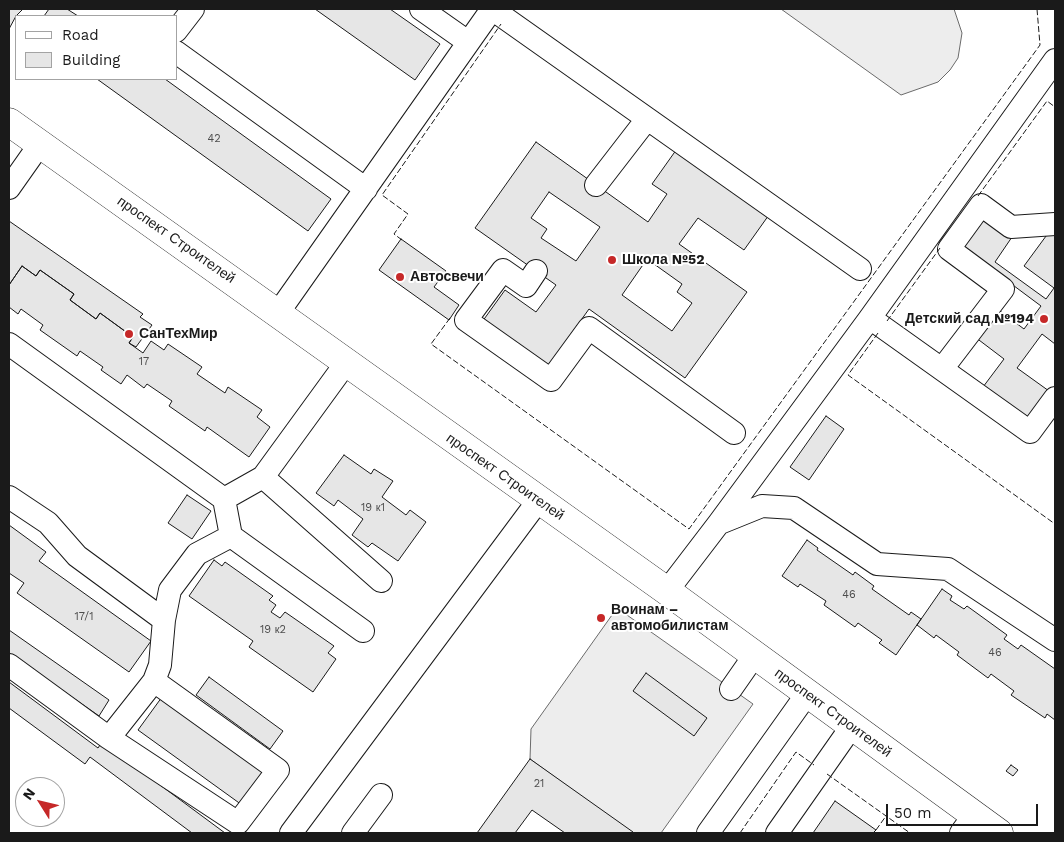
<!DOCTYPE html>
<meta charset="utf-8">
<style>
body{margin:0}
#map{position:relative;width:1064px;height:842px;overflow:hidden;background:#fff;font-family:"Work Sans",sans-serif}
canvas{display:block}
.frame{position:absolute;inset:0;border:10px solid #1a1a1a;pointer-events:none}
.legend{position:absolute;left:15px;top:15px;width:162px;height:65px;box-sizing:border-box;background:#fff;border:1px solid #a3a3a3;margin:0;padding:6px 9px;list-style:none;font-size:15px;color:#1a1a1a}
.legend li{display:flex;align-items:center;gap:10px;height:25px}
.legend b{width:25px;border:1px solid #a3a3a3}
.north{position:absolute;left:15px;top:777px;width:50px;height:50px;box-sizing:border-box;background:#fff;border:1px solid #a3a3a3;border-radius:50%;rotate:306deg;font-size:14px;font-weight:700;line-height:20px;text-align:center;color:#1a1a1a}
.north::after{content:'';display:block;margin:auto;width:18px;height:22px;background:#c62828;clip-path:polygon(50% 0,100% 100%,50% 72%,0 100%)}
.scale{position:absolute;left:886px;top:804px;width:152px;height:22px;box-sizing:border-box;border:2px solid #1a1a1a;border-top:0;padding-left:6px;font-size:15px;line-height:18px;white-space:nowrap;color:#1a1a1a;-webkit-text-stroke:4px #fff;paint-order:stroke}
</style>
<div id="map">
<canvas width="1064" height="842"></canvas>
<div class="frame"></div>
<ul class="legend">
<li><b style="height:6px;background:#fff"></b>Road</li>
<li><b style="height:14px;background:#e6e6e6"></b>Building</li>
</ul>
<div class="north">N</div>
<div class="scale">50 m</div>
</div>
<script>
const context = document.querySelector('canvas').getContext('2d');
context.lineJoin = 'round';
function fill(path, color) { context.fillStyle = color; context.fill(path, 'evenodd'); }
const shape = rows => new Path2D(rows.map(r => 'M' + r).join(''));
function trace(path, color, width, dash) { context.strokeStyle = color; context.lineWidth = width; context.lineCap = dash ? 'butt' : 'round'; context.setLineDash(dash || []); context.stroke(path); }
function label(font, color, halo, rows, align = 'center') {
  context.font = font + ' "Work Sans",sans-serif'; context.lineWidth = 4; context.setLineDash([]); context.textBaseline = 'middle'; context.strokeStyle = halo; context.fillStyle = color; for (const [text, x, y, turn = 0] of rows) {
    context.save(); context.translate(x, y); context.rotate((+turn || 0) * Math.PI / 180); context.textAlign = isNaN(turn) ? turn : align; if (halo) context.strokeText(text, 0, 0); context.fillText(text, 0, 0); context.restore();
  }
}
const built = shape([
 [781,9,954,9,962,33,958,58,950,70,938,82,901,95,781,9],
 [617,608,753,704,661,833,632,833,530,759,531,729,617,608]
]);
const building = shape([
 [9,9,23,9,16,16,9,29,9,9],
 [49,9,67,9,78,16,44,16,49,9],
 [315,9,390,9,440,44,415,80,315,9],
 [97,79,165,79,331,199,308,231,97,79],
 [536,142,648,222,667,194,652,184,679,146,771,212,744,250,698,218,679,244,747,292,685,378,589,309,546,369,482,322,505,290,536,312,556,285,475,228,536,142],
 [549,192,600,227,576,261,541,238,547,229,531,218,549,192],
 [647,259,682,284,677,292,692,303,672,331,622,295,647,259],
 [983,216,1012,237,995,262,1046,299,1054,288,1024,266,1049,232,1055,236,1055,344,1042,334,1017,368,1049,391,1025,424,980,391,1004,359,975,337,996,308,1024,329,1041,306,990,268,959,250,983,216],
 [9,221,143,314,140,317,152,325,136,347,129,343,133,337,100,313,96,319,70,300,74,294,40,270,36,276,22,266,9,285,9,221],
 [401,239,446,271,434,287,459,305,449,320,379,270,401,239],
 [22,266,36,276,40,270,74,294,70,300,96,319,100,313,133,337,129,343,143,353,151,341,164,350,168,344,202,367,197,374,225,393,228,387,262,410,257,417,270,427,249,457,207,427,205,431,169,406,172,401,147,384,144,388,127,375,121,384,101,370,103,367,80,351,77,356,40,330,43,325,21,309,18,314,9,307,9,285,22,266],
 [826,416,844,429,809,480,790,467,826,416],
 [344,455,371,474,374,469,393,481,382,497,406,515,410,510,426,522,398,561,372,543,368,547,352,535,363,519,338,500,334,506,316,493,344,455],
 [187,495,211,511,192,539,168,523,187,495],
 [9,525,46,552,39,561,151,641,129,672,17,593,24,583,9,573,9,525],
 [807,540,818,548,817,550,853,575,855,572,874,586,872,589,909,615,911,612,921,619,896,655,879,643,882,640,858,623,855,627,824,605,826,601,800,584,798,587,782,576,807,540],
 [214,560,222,566,225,562,273,596,269,600,276,605,271,612,280,618,285,612,334,646,328,653,336,659,313,692,249,647,253,641,189,596,214,560],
 [942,589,952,596,950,600,964,609,967,606,1007,635,1004,639,1018,649,1021,645,1055,669,1055,720,1047,714,1045,718,1011,695,1014,691,991,674,988,678,957,655,959,652,936,635,934,638,917,625,942,589],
 [9,630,109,700,99,716,9,653,9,630],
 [646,673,707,718,694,736,633,691,646,673],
 [209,677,283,731,270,749,196,695,209,677],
 [9,682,98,748,102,742,225,833,192,833,90,757,85,764,9,708,9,682],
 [162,697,265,772,242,805,138,730,162,697],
 [530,759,633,832,632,833,565,833,532,810,515,833,477,833,530,759],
 [1011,765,1018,770,1013,776,1006,771,1011,765],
 [835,801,876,830,873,833,813,833,835,801]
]);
const minor = shape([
 [421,9,468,42],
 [492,9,860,269],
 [176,31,193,9],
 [176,52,366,189],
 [596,185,647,119],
 [9,188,40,144],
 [536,271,526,286,503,270,466,320,551,380,589,328,734,433],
 [278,313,492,9],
 [870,318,1030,432,1055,398],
 [9,344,224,499],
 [942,369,1003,289,949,249,981,205,1011,227,1055,224],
 [263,477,381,581],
 [9,497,48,523,77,556,164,620,170,590,197,554,231,536,224,499,263,477,346,363],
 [720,523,762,506,794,508,877,564,948,569,1055,640],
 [231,536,363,631],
 [667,591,719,523,870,318,1055,60],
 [9,665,109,738,238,823,278,770,154,681],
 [731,689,754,656],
 [109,738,154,681,160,665,164,620],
 [291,833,538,501],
 [353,833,381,795],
 [708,833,807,694],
 [777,833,852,726],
 [961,833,974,815]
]);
const major = shape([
 [9,122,667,591,999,833]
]);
const fence = shape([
 [978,196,1047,101,1055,107],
 [402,240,394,234,408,214,382,195,501,24],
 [450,318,431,344,689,529,1040,45,1037,9],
 [887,321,940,248],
 [878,333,848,375,1055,524],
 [827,774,910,833],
 [876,830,886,816],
 [740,833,796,752,814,765]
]);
const markers = [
 [612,260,5,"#c62828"],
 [400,277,5,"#c62828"],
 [1044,319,5,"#c62828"],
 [129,334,5,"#c62828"],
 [601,618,5,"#c62828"]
];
const numberNames = [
 ["42",214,139],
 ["17",144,362],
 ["19 к1",373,508],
 ["46",849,595],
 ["17/1",84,617],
 ["19 к2",273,630],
 ["46",995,653],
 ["21",539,784]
];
const streetNames = [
 ["проспект Строителей",176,240,35],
 ["проспект Строителей",505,477,35],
 ["проспект Строителей",833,713,36]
];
const poiNames = [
 ["Школа №52",622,260],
 ["Автосвечи",410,277],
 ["Детский сад №194",1034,319,"right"],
 ["СанТехМир",139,334],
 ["Воинам –",611,610],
 ["автомобилистам",611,626]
];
fill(built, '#ededed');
trace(built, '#6a6a6a', 1);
fill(building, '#e6e6e6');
trace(building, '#1a1a1a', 1);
trace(minor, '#1a1a1a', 24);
trace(major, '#1a1a1a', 29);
trace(minor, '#fff', 22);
trace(major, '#fff', 28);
trace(fence, '#1a1a1a', 1, [6, 2.5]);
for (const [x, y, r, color] of markers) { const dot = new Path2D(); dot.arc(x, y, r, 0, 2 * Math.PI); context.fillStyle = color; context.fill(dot); trace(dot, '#fff', 2); }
label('11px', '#4d4d4d', null, numberNames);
label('14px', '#1a1a1a', '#fff', streetNames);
label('bold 14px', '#1a1a1a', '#fff', poiNames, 'left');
</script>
